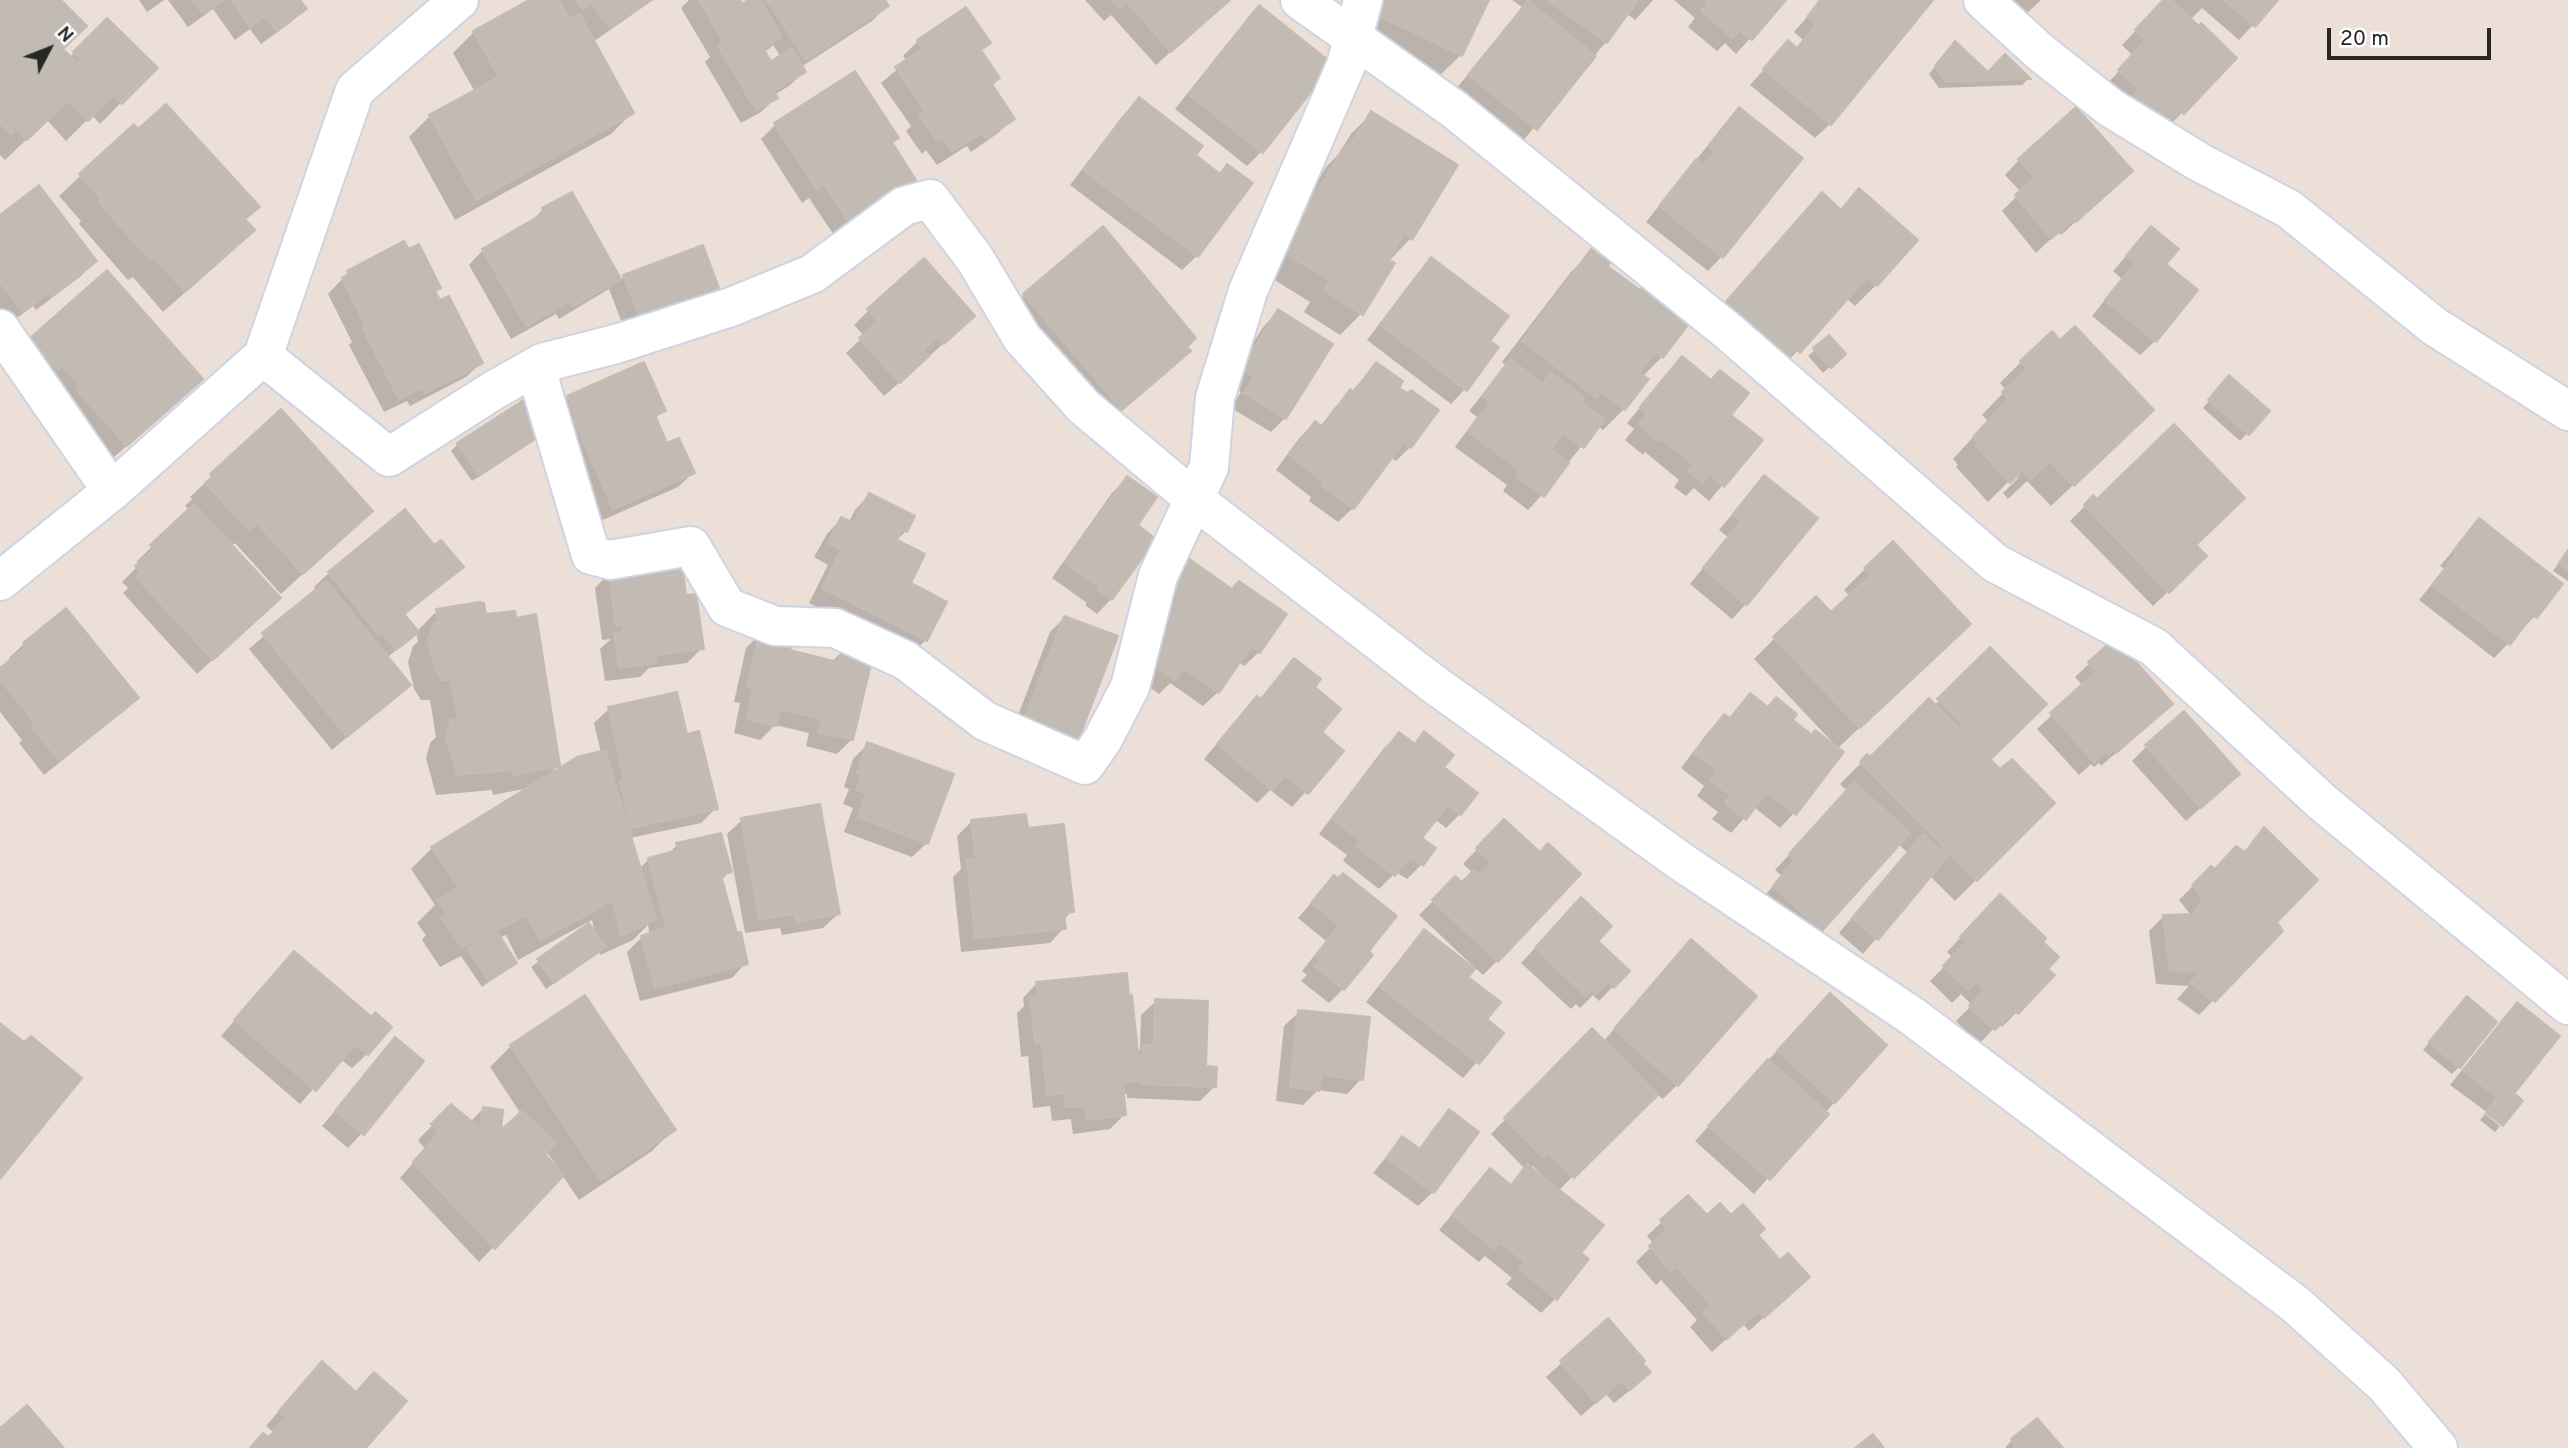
<!DOCTYPE html>
<style>
body{margin:0}
#map{position:relative;width:2568px;height:1448px;overflow:hidden;background:#ebdfd8;font-family:Overpass,sans-serif}
canvas{display:block}
.north{position:absolute;left:14px;top:14px;width:70px;height:70px;-webkit-text-stroke:5px #fff;paint-order:stroke;rotate:48deg;font-size:19px;font-weight:700;line-height:28px;text-align:center;color:#272727}
.north::after{content:'';display:block;margin:auto;width:24px;height:32px;background:#272727;clip-path:polygon(50% 0,100% 100%,50% 72%,0 100%)}
.scale{position:absolute;left:2327px;top:28px;width:164px;height:32px;box-sizing:border-box;border:4px solid #272727;border-top:0;padding-left:9px;font-size:21px;line-height:24px;white-space:nowrap;color:#272727;-webkit-text-stroke:5px #fff;paint-order:stroke}
</style>
<div id="map">
<canvas width="2568" height="1448"></canvas>
<div class="north">N</div>
<div class="scale">20 m</div>
</div>
<script>
const context = document.querySelector('canvas').getContext('2d');
context.lineJoin = 'round';
function fill(path, color) { context.fillStyle = color; context.fill(path, 'evenodd'); }
const shape = rows => new Path2D(rows.map(r => 'M' + r).join(''));
function trace(path, color, width, dash) { context.strokeStyle = color; context.lineWidth = width; context.lineCap = dash ? 'butt' : 'round'; context.setLineDash(dash || []); context.stroke(path); }
const shadow = shape([
 [0,0,58,0,61,50,69,58,107,20,155,68,100,124,92,115,66,141,47,120,5,160,0,155],
 [139,0,164,0,147,12],
 [168,0,298,0,304,9,290,23,261,44,250,29,235,40,213,9,188,27],
 [532,0,653,0,593,42,632,113,611,134,455,220,409,137,430,116,475,92,453,53,474,32],
 [689,0,738,0,741,6,752,0,883,0,887,6,872,21,801,67,804,72,789,86,774,95,776,98,761,112,741,123,705,62,710,57,681,8],
 [773,45,781,57,770,64,764,53],
 [1085,0,1228,0,1156,65,1111,15,1104,21],
 [1364,0,1487,0,1461,55,1439,76,1357,36],
 [1512,0,1653,0,1635,20,1626,13,1606,42,1521,143,1455,90,1523,8],
 [1674,0,1784,0,1736,54,1725,43,1717,51,1688,27,1695,18],
 [1822,0,1930,0,1830,124,1815,138,1750,85,1788,43,1795,49,1803,40,1794,32],
 [2011,0,2041,0,2022,18],
 [2165,0,2276,0,2239,40,2202,8,2190,20,2235,58,2168,127,2105,86,2133,56,2122,45],
 [1260,8,1331,64,1261,152,1247,166,1175,109,1245,22],
 [918,41,989,43,980,52,991,85,1012,119,998,133,971,152,967,146,937,165,926,150,922,154,906,131,911,126,881,83,907,61,903,56],
 [1948,50,1988,74,2028,79,2022,85,1939,88,1929,74],
 [1139,99,1193,155,1197,256,1182,270,1070,185,1124,114],
 [1739,110,1722,256,1708,271,1646,222,1725,124],
 [1372,113,1456,165,1410,239,1388,262,1361,314,1340,335,1304,312,1310,302,1260,271,1326,167,1337,156,1351,134],
 [776,124,897,138,891,144,840,244,809,198,802,203,761,139],
 [134,126,257,207,244,220,232,251,163,312,133,277,128,280,79,224,81,221,59,196],
 [2019,160,2116,185,2061,235,2058,232,2036,253,2002,211,2021,192,2005,175],
 [1859,190,1876,285,1855,306,1846,298,1778,372,1703,327,1822,195,1839,211],
 [571,195,620,281,624,276,717,287,703,302,625,331,609,289,559,319,556,314,511,339,469,265,483,250,528,225,543,209],
 [0,217,95,261,81,276,36,310,33,306,8,325,0,315],
 [2151,228,2164,264,2155,341,2140,355,2092,316,2122,279,2113,271],
 [1592,251,1605,267,1638,291,1647,282,1665,310,1686,325,1662,357,1642,377,1624,409,1603,430,1598,426,1542,495,1528,510,1503,491,1507,485,1455,447,1477,417,1469,411,1506,365,1502,362,1571,272],
 [1431,259,1487,342,1465,389,1451,404,1367,340,1417,274],
 [348,273,439,288,434,293,481,363,466,377,410,406,407,401,384,412,349,345,352,342,328,294],
 [1024,295,1185,347,1188,351,1100,430,1003,316],
 [869,310,959,330,884,396,846,353,864,336,854,325],
 [1278,311,1285,418,1271,432,1231,408,1241,392,1227,383,1264,326],
 [31,339,179,400,105,465,10,360],
 [1815,350,1844,354,1823,373,1808,356],
 [1682,358,1729,415,1760,441,1709,501,1694,488,1686,496,1674,487,1679,480,1645,452,1643,455,1625,440,1634,429,1627,423],
 [2021,362,2130,431,2051,506,2027,481,2008,499,2003,493,2018,478,2015,475,1988,502,1956,467,1958,465,1953,459,1988,421,1982,415,2006,390,2000,383],
 [1376,364,1397,388,1410,447,1396,461,1391,457,1353,508,1338,522,1309,501,1311,497,1276,470,1300,437,1315,423,1320,427,1336,406,1351,392],
 [2222,385,2267,411,2240,441,2203,408],
 [568,397,664,410,655,419,666,445,693,473,678,487,598,522,553,412],
 [281,412,371,511,281,594,235,543,231,546,264,613,197,674,123,593,128,588,122,582,140,564,137,561,190,510,185,506,192,499,190,497],
 [537,438,472,481,451,451,458,444],
 [1764,477,1815,518,1746,604,1732,619,1690,584,1728,537,1719,530],
 [1127,478,1135,525,1111,599,1097,614,1085,605,1087,603,1052,578,1112,493],
 [869,495,906,531,896,541,926,640,911,654,809,603,828,565,814,557,827,534,841,519,849,522,855,510],
 [2093,498,2194,545,2205,556,2153,606,2070,521],
 [2479,520,2535,616,2494,658,2419,600,2444,569,2440,566],
 [433,547,461,567,403,616,416,632,437,611,485,616,558,765,549,775,601,753,594,723,609,709,686,736,716,808,701,823,630,838,639,869,649,859,667,855,677,845,730,871,721,880,746,963,732,978,640,1001,627,952,642,937,650,935,648,925,633,940,600,955,599,951,546,989,531,967,589,926,595,935,592,920,518,960,506,935,499,938,515,963,482,987,461,956,440,967,422,940,426,935,417,923,435,905,411,869,432,848,529,788,493,795,492,790,436,795,426,758,430,743,436,737,430,700,421,700,414,689,408,662,413,646,418,642,416,632,387,658,409,684,332,750,249,649,317,590,314,587,329,573],
 [2568,550,2568,581,2553,571],
 [1865,569,1947,645,1837,749,1794,813,1780,828,1754,807,1731,833,1712,819,1718,812,1697,796,1704,786,1681,768,1709,731,1724,716,1728,719,1750,695,1811,736,1833,746,1834,744,1754,659,1775,638,1831,614,1850,597,1844,590],
 [609,573,684,597,702,648,687,663,649,668,640,677,605,681,600,649,611,639,602,640,595,588],
 [1174,575,1259,652,1244,666,1238,662,1218,692,1203,706,1170,683,1159,694,1132,675],
 [1064,618,1060,759,1009,739,1050,632],
 [760,634,788,652,831,662,843,651,852,739,837,754,806,746,809,733,775,725,760,740,734,733,740,703,734,702,746,648],
 [24,644,136,698,122,712,44,775,19,743,22,740,0,712,0,671,12,661,9,658],
 [1990,649,1988,760,2000,772,2053,803,1955,901,1930,876,1863,954,1839,933,1907,852,1898,844,1806,944,1760,901,1782,876,1775,870,1843,796,1847,791,1840,784,1867,757,1870,759,1934,706],
 [1294,660,1313,687,1319,732,1342,752,1292,807,1270,790,1257,803,1204,759,1243,713,1257,698,1259,700],
 [2090,663,2156,718,2101,766,2099,763,2094,767,2091,764,2079,775,2037,729,2083,686,2075,677],
 [1424,733,1460,814,1446,828,1435,819,1420,838,1421,865,1407,879,1396,872,1379,889,1343,861,1347,855,1319,834,1384,748,1399,734,1413,745],
 [868,744,927,843,912,857,844,832,853,808,843,804,849,789,844,787,853,759],
 [2146,747,2223,788,2186,821,2132,761],
 [742,820,838,914,823,928,782,935,780,928,745,933,727,834],
 [1504,821,1497,961,1483,975,1475,968,1466,977,1484,1019,1502,1033,1463,1078,1366,1002,1410,946,1425,932,1472,969,1474,967,1419,915,1441,893,1462,885,1473,873,1463,864],
 [971,822,1027,830,1072,911,1063,920,1064,928,1050,943,961,952,953,877,961,869,957,836],
 [2264,830,2275,922,2281,931,2199,1015,2177,999,2189,986,2156,984,2149,931,2164,916,2188,916,2190,914,2179,900,2211,868,2215,871,2243,853],
 [1334,877,1367,951,1343,989,1329,1003,1301,981,1307,975,1302,971,1326,941,1298,918],
 [1986,911,2040,942,2045,969,2052,976,2002,1027,1999,1023,1979,1044,1956,1021,1972,1005,1961,994,1952,1003,1930,981,1953,958,1947,952],
 [1567,914,1628,971,1599,1001,1593,995,1580,1008,1576,1004,1571,1009,1521,963],
 [294,953,367,1054,352,1068,340,1059,300,1104,221,1036],
 [1677,956,1677,1085,1663,1099,1656,1094,1558,1191,1579,1253,1556,1298,1541,1313,1506,1284,1512,1278,1485,1256,1479,1262,1439,1230,1490,1170,1509,1186,1525,1169,1491,1134,1592,1031,1603,1042],
 [1533,1166,1543,1176,1542,1178,1530,1169],
 [1037,983,1136,1053,1140,1049,1141,1015,1156,1001,1204,1068,1214,1087,1200,1101,1127,1098,1127,1094,1122,1094,1124,1115,1110,1129,1073,1134,1071,1119,1052,1121,1050,1106,1033,1108,1028,1056,1021,1057,1017,1013,1024,1006,1023,998],
 [2517,1004,2512,1094,2503,1124,2450,1085,2503,1019],
 [2460,1005,2459,1067,2452,1074,2423,1050],
 [1815,1009,1885,1045,1754,1194,1695,1141],
 [1299,1012,1361,1079,1347,1094,1318,1090,1303,1105,1276,1101,1284,1026],
 [395,1040,362,1133,348,1148,322,1126],
 [511,1046,673,1130,652,1151,579,1200,562,1175,479,1262,400,1178,425,1149,418,1140,451,1106,470,1122,484,1108,498,1135,521,1114,490,1067],
 [546,1151,557,1166,555,1168,542,1154],
 [1449,1112,1433,1192,1418,1206,1373,1173,1402,1138,1418,1150,1435,1126],
 [2485,1114,2500,1126,2495,1132,2480,1120],
 [1688,1197,1706,1218,1731,1218,1756,1236,1793,1291,1749,1331,1743,1324,1712,1352,1690,1327,1697,1320,1661,1280,1656,1285,1636,1262,1654,1244,1647,1236],
 [1608,1321,1634,1387,1614,1403,1606,1394,1581,1416,1546,1377],
 [307,1378,364,1448,250,1448,267,1439,273,1432,266,1426],
 [2037,1420,2061,1448,2005,1448,2012,1440]
]);
const building = shape([
 [0,0,61,0,87,26,63,49,77,63,81,60,73,52,107,18,158,68,122,104,114,95,88,121,69,100,27,140,16,129,11,134,0,123,0,0],
 [193,0,223,0,203,14,193,0],
 [231,0,300,0,307,9,276,31,265,16,250,27,231,0],
 [529,0,559,0,569,19,579,13,634,113,476,200,429,115,499,77,473,31,529,0],
 [576,0,650,0,610,28,592,3,583,10,576,0],
 [699,0,740,0,742,4,748,0,760,0,782,37,763,48,771,61,792,48,806,72,774,91,778,98,756,110,718,46,724,43,699,0],
 [767,0,885,0,889,6,806,60,767,0],
 [1113,0,1230,0,1171,52,1127,2,1120,8,1113,0],
 [1373,0,1489,0,1462,56,1377,15,1373,0],
 [1547,0,1638,0,1607,43,1547,0],
 [1705,0,1786,0,1752,40,1740,30,1733,38,1701,11,1708,3,1705,0],
 [1820,0,1933,0,1831,125,1763,69,1788,40,1797,48,1816,24,1807,17,1820,0],
 [2163,0,2171,0,2199,26,2201,23,2237,58,2184,114,2180,110,2163,128,2131,98,2139,89,2118,70,2146,40,2135,30,2163,0],
 [2224,0,2278,0,2255,27,2224,0],
 [1528,1,1596,56,1537,130,1468,75,1528,1],
 [1259,5,1333,64,1263,153,1188,94,1259,5],
 [966,7,991,43,981,50,1000,78,992,84,1015,119,986,139,982,133,952,152,942,137,937,141,919,115,925,111,895,67,922,49,917,40,966,7],
 [1955,41,1988,72,2005,54,2031,79,1946,82,1935,66,1955,41],
 [855,71,899,138,892,142,921,188,855,231,824,185,817,190,774,123,855,71],
 [1139,97,1203,146,1196,155,1220,174,1227,164,1253,183,1198,257,1083,170,1139,97],
 [166,104,260,207,245,219,255,230,185,292,155,257,150,260,98,201,101,199,79,174,134,124,138,129,166,104],
 [1739,107,1803,158,1723,258,1659,206,1696,159,1704,165,1715,151,1709,145,1739,107],
 [2076,107,2133,171,2076,222,2074,219,2051,239,2015,195,2035,177,2018,159,2076,107],
 [1371,111,1458,165,1412,240,1404,234,1388,260,1395,263,1363,315,1323,290,1330,281,1280,250,1347,143,1350,146,1371,111],
 [39,185,97,261,51,297,49,293,23,312,0,282,0,215,39,185],
 [1859,188,1918,240,1877,286,1867,277,1800,353,1796,348,1789,357,1770,341,1767,343,1723,305,1822,192,1841,210,1859,188],
 [572,192,621,279,574,306,571,301,526,326,482,249,544,213,542,208,572,192],
 [1103,226,1196,338,1187,347,1191,351,1122,410,1023,294,1103,226],
 [2151,226,2179,249,2166,264,2198,290,2156,342,2105,300,2135,263,2126,256,2151,226],
 [404,241,409,249,419,244,441,288,435,291,440,300,449,296,483,363,425,393,422,388,399,399,363,329,366,327,342,278,348,275,347,271,404,241],
 [703,245,719,288,640,318,623,275,703,245],
 [1591,249,1610,263,1607,266,1640,290,1647,280,1674,301,1667,309,1688,325,1663,358,1655,352,1639,373,1649,379,1625,410,1601,392,1597,398,1522,341,1591,249],
 [1431,257,1509,316,1490,341,1499,347,1467,391,1380,325,1431,257],
 [924,258,975,316,944,344,938,337,923,350,929,356,900,383,859,338,878,321,867,309,924,258],
 [107,270,203,379,127,446,76,389,80,385,63,366,58,370,30,338,107,270],
 [1278,309,1333,344,1286,419,1244,393,1254,377,1241,368,1278,309],
 [2075,326,2154,410,2074,486,2050,461,2031,479,2023,470,2010,483,1976,445,1978,443,1973,437,2008,399,2002,392,2027,369,2020,361,2052,331,2060,340,2075,326],
 [1829,335,1846,354,1831,368,1813,348,1829,335],
 [1682,356,1711,380,1720,370,1749,393,1731,415,1763,440,1724,487,1709,474,1702,483,1688,471,1693,464,1660,438,1658,441,1638,424,1647,414,1640,407,1682,356],
 [1510,359,1543,384,1550,372,1584,397,1580,401,1605,419,1584,448,1564,433,1551,449,1569,463,1544,497,1516,476,1520,470,1468,432,1491,402,1482,396,1510,359],
 [644,362,666,411,655,415,667,443,679,438,695,473,613,509,574,420,576,419,567,396,644,362],
 [1376,362,1403,381,1399,388,1408,393,1411,390,1439,410,1411,448,1404,442,1354,509,1322,486,1324,482,1289,455,1315,421,1323,427,1350,389,1354,392,1376,362],
 [2229,375,2270,411,2249,435,2208,400,2229,375],
 [525,399,546,432,479,476,457,443,525,399],
 [281,409,373,511,303,574,257,523,249,530,205,483,212,477,210,474,281,409],
 [2174,424,2245,498,2196,545,2207,556,2169,593,2084,505,2093,495,2097,499,2174,424],
 [1764,475,1818,518,1747,605,1703,568,1741,521,1733,514,1764,475],
 [1127,476,1157,497,1138,525,1156,539,1112,600,1098,590,1100,588,1065,563,1127,476],
 [869,493,915,516,907,532,902,529,897,540,925,554,911,583,947,602,927,641,822,588,841,550,828,543,841,517,854,523,869,493],
 [194,504,281,598,213,660,136,577,141,573,135,566,154,549,150,545,194,504],
 [405,509,434,545,441,540,464,567,404,614,419,632,396,650,383,634,380,636,328,572,405,509],
 [2479,518,2563,584,2537,618,2533,615,2510,645,2432,585,2457,553,2453,551,2479,518],
 [1893,541,1971,624,1860,728,1773,637,1816,596,1831,612,1871,575,1864,568,1893,541],
 [2568,550,2568,570,2559,563,2568,550],
 [1188,558,1232,589,1239,581,1287,614,1260,653,1251,646,1219,693,1183,668,1175,680,1145,660,1172,623,1165,618,1179,598,1166,589,1188,558],
 [682,562,686,595,696,594,704,649,655,655,656,663,619,668,614,633,623,632,622,625,616,626,609,572,682,562],
 [326,581,411,685,347,737,262,633,326,581],
 [480,602,484,603,486,614,515,611,516,618,536,614,560,766,513,775,512,770,457,775,446,736,451,720,458,720,451,680,442,680,435,668,428,640,434,623,439,623,436,609,480,602],
 [66,608,139,698,60,761,32,727,36,724,0,680,0,668,26,647,23,643,66,608],
 [1064,616,1118,636,1076,746,1022,725,1064,616],
 [760,632,792,640,790,650,838,662,842,649,873,656,853,740,819,732,822,719,780,709,776,726,747,719,753,689,747,687,760,632],
 [2115,638,2173,704,2116,753,2114,750,2109,754,2106,751,2094,762,2050,713,2097,671,2088,662,2115,638],
 [1990,647,2047,704,1990,760,1960,729,1964,726,1937,699,1990,647],
 [1294,658,1321,679,1315,687,1341,709,1322,732,1344,751,1308,794,1285,775,1272,790,1217,744,1257,696,1261,699,1294,658],
 [677,692,687,734,699,731,718,809,631,828,620,781,624,780,608,707,677,692],
 [1750,693,1768,707,1776,697,1797,714,1793,720,1812,735,1815,730,1844,752,1796,815,1767,792,1746,820,1725,803,1731,796,1710,780,1717,770,1694,753,1724,714,1730,718,1750,693],
 [1929,698,2000,769,2012,759,2055,803,1977,881,1860,762,1867,754,1870,757,1929,698],
 [2184,711,2240,774,2201,808,2145,745,2184,711],
 [1424,731,1454,755,1444,767,1478,793,1461,815,1448,805,1422,838,1436,848,1423,866,1410,857,1395,876,1356,846,1360,840,1332,818,1399,732,1415,744,1424,731],
 [867,742,954,774,928,844,858,817,866,794,856,789,862,774,857,773,867,742],
 [605,750,656,919,621,936,613,900,540,940,527,915,462,947,441,917,447,914,437,900,459,887,431,847,577,757,605,750],
 [1854,782,1910,833,1822,931,1773,886,1795,860,1789,854,1854,782],
 [820,804,840,914,796,922,794,914,759,920,741,818,820,804],
 [1026,814,1028,828,1064,824,1074,912,1064,913,1066,929,975,938,967,860,976,860,971,820,1026,814],
 [1504,819,1540,852,1548,843,1581,874,1498,962,1432,900,1455,876,1462,882,1474,870,1480,875,1492,862,1476,848,1504,819],
 [2264,827,2318,880,2277,922,2283,931,2215,1002,2190,983,2201,972,2170,971,2163,915,2194,914,2203,898,2192,885,2211,866,2215,869,2236,846,2245,852,2264,827],
 [721,833,732,872,721,875,737,933,741,932,748,964,655,988,641,936,666,928,648,858,678,850,676,843,721,833],
 [1923,834,1948,856,1878,940,1852,918,1923,834],
 [1343,873,1397,916,1369,951,1373,955,1344,990,1314,966,1320,960,1315,956,1339,925,1311,903,1334,875,1338,878,1343,873],
 [2000,894,2046,938,2043,942,2059,957,2048,969,2055,975,2018,1014,2015,1010,1995,1030,1969,1006,1985,989,1976,981,1968,990,1943,966,1966,942,1960,937,2000,894],
 [1581,897,1612,926,1598,941,1630,971,1614,988,1608,981,1596,994,1591,990,1586,996,1535,948,1581,897],
 [589,923,606,947,554,983,537,959,589,923],
 [1424,929,1475,969,1468,977,1501,1002,1487,1019,1504,1033,1479,1064,1380,987,1424,929],
 [496,930,517,963,489,981,468,949,496,930],
 [1691,939,1757,996,1678,1086,1614,1029,1691,939],
 [294,951,372,1017,375,1012,392,1027,368,1055,355,1044,316,1091,234,1020,294,951],
 [1127,973,1129,996,1132,995,1141,1080,1123,1082,1126,1115,1087,1120,1086,1106,1066,1107,1064,1093,1047,1095,1042,1043,1035,1043,1030,997,1038,996,1036,982,1127,973],
 [1830,993,1887,1045,1835,1103,1777,1051,1830,993],
 [585,995,676,1130,601,1180,510,1045,585,995],
 [2467,996,2497,1022,2460,1068,2429,1042,2467,996],
 [1155,999,1208,1001,1206,1066,1217,1067,1216,1087,1141,1084,1142,1045,1154,1045,1155,999],
 [2517,1002,2560,1036,2506,1104,2463,1070,2517,1002],
 [1298,1010,1370,1017,1363,1080,1321,1075,1319,1091,1290,1087,1298,1010],
 [0,1023,24,1042,31,1036,82,1078,0,1179,0,1023],
 [1592,1028,1658,1095,1574,1178,1548,1153,1544,1158,1504,1118,1592,1028],
 [395,1037,424,1061,364,1135,335,1111,395,1037],
 [1768,1059,1829,1114,1770,1180,1708,1126,1768,1059],
 [2514,1093,2523,1101,2503,1126,2486,1113,2497,1097,2506,1104,2514,1093],
 [451,1104,480,1128,483,1107,503,1110,501,1130,522,1111,556,1143,545,1154,564,1175,495,1249,413,1162,439,1133,431,1124,451,1104],
 [1449,1109,1479,1132,1434,1193,1386,1158,1402,1136,1420,1149,1449,1109],
 [1527,1164,1604,1225,1581,1253,1589,1259,1557,1300,1519,1269,1525,1262,1500,1242,1494,1249,1452,1215,1490,1168,1511,1185,1527,1164],
 [1688,1195,1707,1215,1720,1203,1731,1215,1743,1204,1765,1229,1758,1235,1780,1260,1788,1253,1810,1277,1764,1318,1758,1311,1727,1339,1703,1312,1711,1305,1677,1267,1671,1271,1649,1246,1668,1229,1660,1220,1688,1195],
 [1608,1318,1645,1361,1643,1364,1651,1372,1630,1390,1621,1380,1596,1403,1560,1361,1608,1318],
 [322,1361,356,1392,374,1372,407,1401,366,1448,250,1448,263,1433,269,1437,286,1417,279,1411,322,1361],
 [27,1405,64,1448,0,1448,0,1428,27,1405],
 [2037,1418,2063,1448,2013,1448,2017,1445,2011,1439,2037,1418],
 [1873,1434,1884,1448,1855,1448,1873,1434]
]);
const minor = shape([
 [1300,0,1455,110,1729,332,1995,563,2154,647,2322,802,2568,1005],
 [1983,0,2040,52,2111,108,2199,162,2289,209,2434,326,2568,411],
 [0,329,112,491],
 [263,356,355,90,459,0],
 [542,363,540,383,591,555,610,560,691,546,727,607,775,626,835,628,905,660,985,721,1085,765,1103,739,1130,687,1158,576,1209,467,1215,398,1248,291,1346,65,1363,0],
 [0,581,112,491,263,356,389,457,494,390,542,363,616,344,731,307,812,274,904,206,930,199,975,259,1022,338,1084,407,1194,499,1431,682,1683,863,1912,1016,2295,1304,2384,1384,2438,1448]
]);
fill(shadow, '#0003');
fill(building, '#c2bbb4');
trace(building, '#c6bbb2', 2);
trace(minor, '#cdd4e2', 42);
trace(minor, '#fff', 38);
</script>
